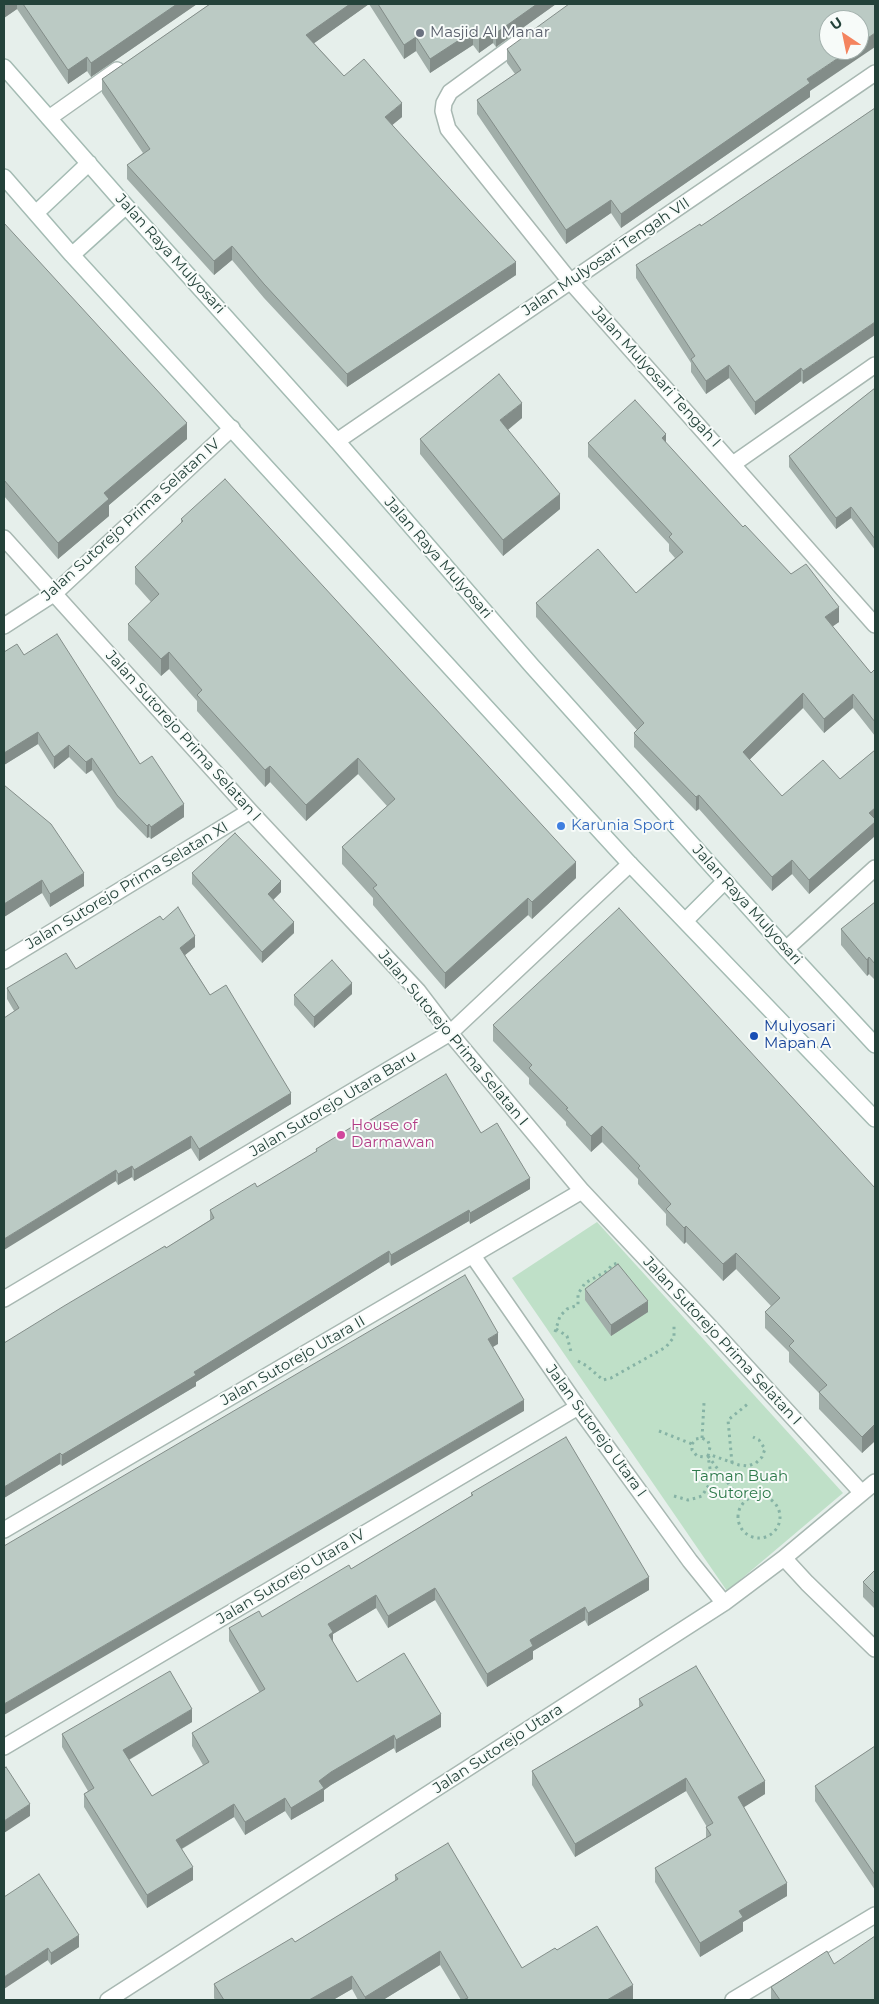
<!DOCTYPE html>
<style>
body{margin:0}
#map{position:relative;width:879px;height:2004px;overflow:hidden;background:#e6efeb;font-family:Montserrat,sans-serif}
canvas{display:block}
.frame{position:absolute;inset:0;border:5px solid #24423a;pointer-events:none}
.north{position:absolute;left:819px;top:10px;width:50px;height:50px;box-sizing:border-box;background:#f7fbf9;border:1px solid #a3b1ad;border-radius:50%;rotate:326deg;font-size:14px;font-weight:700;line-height:20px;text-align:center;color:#24423a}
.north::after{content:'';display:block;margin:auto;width:18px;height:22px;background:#f4845f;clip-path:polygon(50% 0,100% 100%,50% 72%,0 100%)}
</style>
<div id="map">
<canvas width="879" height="2004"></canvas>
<div class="frame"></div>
<div class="north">U</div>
</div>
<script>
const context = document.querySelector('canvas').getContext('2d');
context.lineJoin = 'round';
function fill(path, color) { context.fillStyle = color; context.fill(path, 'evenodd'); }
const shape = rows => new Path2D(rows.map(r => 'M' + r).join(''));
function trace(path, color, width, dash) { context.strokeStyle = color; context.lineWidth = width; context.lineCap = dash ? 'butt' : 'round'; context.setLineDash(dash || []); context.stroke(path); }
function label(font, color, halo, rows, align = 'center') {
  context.font = font + ' Montserrat,sans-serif'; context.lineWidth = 4; context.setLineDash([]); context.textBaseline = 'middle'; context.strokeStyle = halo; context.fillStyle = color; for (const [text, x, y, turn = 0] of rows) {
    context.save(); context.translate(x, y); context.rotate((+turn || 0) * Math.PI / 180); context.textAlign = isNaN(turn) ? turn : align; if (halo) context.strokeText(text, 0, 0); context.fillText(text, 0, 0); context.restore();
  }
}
const green = shape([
 [597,1222,843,1493,727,1591,512,1278]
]);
const path = shape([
 [556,1329,567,1336,571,1352],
 [555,1332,560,1316,567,1309,578,1305,578,1294,585,1283,607,1271,612,1265,618,1263],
 [578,1361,587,1366,603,1380,611,1378,666,1347,674,1337,674,1324],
 [659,1431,692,1444],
 [702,1438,704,1403],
 [708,1456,743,1503],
 [732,1463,728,1420,749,1403],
 '738 1517a21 21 0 1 1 42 0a21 21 0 1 1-42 0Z',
 [674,1496,688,1500,696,1498,702,1496,710,1483,711,1475,708,1456,710,1447,708,1441,702,1438,696,1439,692,1444,692,1450,697,1456,704,1457,708,1456,711,1455,739,1465,748,1466,756,1463,762,1457,765,1449,759,1440,753,1437]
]);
const street = shape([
 [524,38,450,92,444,103,443,111,448,129,570,281,875,625],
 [49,118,117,70],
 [337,441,875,73],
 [733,464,875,365],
 [4,538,250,811,418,991,450,1033,582,1191,710,1327,862,1493],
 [4,626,55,593,232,428],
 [786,949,875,868],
 [4,961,250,811],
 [473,1256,578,1407,690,1561,724,1603],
 [4,1299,450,1033,630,864],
 [4,1530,582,1191],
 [784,1558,807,1583,875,1649],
 [4,1747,578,1407],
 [108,2000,724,1603,784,1558,875,1482],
 [733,2000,875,1915]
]);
const secondary = shape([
 [4,67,126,206,337,441,532,666,786,949,875,1045],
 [4,177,72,255,630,864,875,1119],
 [36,213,89,163],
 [72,255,126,206],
 [685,921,725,881]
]);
const wall = shape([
 [4,4,197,4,91,77,87,71,68,84,17,9,4,18],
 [210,4,556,4,496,47,493,43,479,53,473,45,430,73,416,51,404,59,369,4,314,43,344,76,402,117,392,125,516,275,347,387,264,298,232,260,214,275,127,179,127,165,143,153,102,93,102,79],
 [507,49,810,91,810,97,621,228,611,213,566,244,477,114,477,100,515,74,507,63],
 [875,108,803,384,801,381,755,415,729,378,706,394,691,372,691,363,636,278,636,265,701,226],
 [4,223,187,439,109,505,109,516,58,559,4,496],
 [875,388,875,550,851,518,836,529,789,467,789,456],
 [522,418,508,430,560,509,503,556,420,454,420,439],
 [588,443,666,443,743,527,839,622,832,626,871,673,875,669,875,736,853,708,824,733,803,708,749,760,782,796,840,779,875,750,875,836,809,894,792,874,772,891,699,809,696,811,634,747,634,733,637,730,536,617,536,603,636,593,675,558,669,551,669,544,588,457],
 [181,519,576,878,532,919,528,915,445,989,373,905,373,898,342,864,342,847,387,806,358,774,306,821,270,782,265,787,197,711,197,701,169,669,161,676,128,640,128,624,151,602,135,584,135,567,181,523],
 [4,652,24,655,140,764,184,817,151,839,149,837,147,838,117,807,92,770,86,774,69,757,54,769,38,744,4,765],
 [4,785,84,886,50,907,42,893,4,917],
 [192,873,281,892,273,900,294,933,262,963,192,884],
 [875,902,875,980,869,974,867,976,841,945,841,929],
 [163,920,195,947,185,955,210,995,291,1104,199,1161,191,1148,134,1181,132,1177,118,1185,7,999,7,988,76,969],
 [352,994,314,1028,294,1005,294,995],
 [493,1025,875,1188,875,1441,862,1453,819,1409,819,1393,789,1362,789,1352,765,1328,765,1312,771,1306,736,1269,723,1281,686,1242,684,1244,666,1225,666,1214,638,1184,638,1179,602,1142,591,1152,566,1125,566,1122,529,1084,529,1078,493,1041],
 [357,1128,481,1133,530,1189,470,1224,469,1221,391,1266,389,1262,196,1382,196,1386,62,1466,60,1464,4,1498,166,1248,210,1220,210,1210,257,1187,316,1152,316,1149],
 [585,1289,648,1312,611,1336,585,1300],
 [471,1493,649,1590,588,1626,585,1620,533,1651,533,1659,487,1687,435,1600,388,1628,376,1608,333,1634,333,1642,357,1682,441,1727,396,1753,394,1748,331,1785,324,1790,324,1801,291,1820,285,1811,245,1835,234,1817,182,1849,193,1880,147,1908,84,1807,84,1794,88,1791,62,1747,62,1734,192,1722,129,1760,152,1796,203,1765,192,1746,192,1733,260,1693,229,1641,229,1628,262,1617,351,1569,471,1496],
 [875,1570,875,1609,863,1597,863,1582],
 [639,1699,765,1794,743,1807,787,1896,743,1922,743,1931,700,1957,655,1882,655,1868,706,1838,706,1827,707,1827,686,1791,575,1857,532,1785,532,1771,639,1707],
 [875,1746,875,1890,815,1801,815,1786],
 [395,1875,522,1968,557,1950,633,1999,631,2000,461,2000,440,1965,383,2000,358,2000,352,1989,333,2000,215,2000,214,1998,214,1984,295,1942,395,1881],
 [4,1897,79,1947,51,1965],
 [771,1987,875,2000,771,2000]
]);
const shadedWall = shape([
 [4,4,17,4,17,9,4,18],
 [177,4,197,4,91,77,91,63],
 [350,4,369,4,306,49,306,35],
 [537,4,556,4,496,47,496,33],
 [493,29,493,43,479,53,479,39],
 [473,31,473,45,430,73,430,59],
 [875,33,875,47,810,91,810,97,621,228,621,214,807,79,850,50,859,50,859,44],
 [416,37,416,51,404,59,404,45],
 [87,57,87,71,68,84,68,70],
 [402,103,402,117,385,131,385,117],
 [611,200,611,213,566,244,566,230],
 [232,246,232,260,214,275,214,261],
 [516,262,516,275,347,387,347,374],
 [875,322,875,335,803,384,803,371],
 [729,365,729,378,706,394,706,381],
 [801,368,801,381,755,415,755,402],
 [522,403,522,418,500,436,500,420],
 [187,423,187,439,109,505,109,516,58,559,58,543,104,493],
 [666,434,666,449,662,438],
 [560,494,560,509,503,556,503,540],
 [851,507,851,518,836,529,836,518],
 [839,607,839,622,825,632,825,617],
 [169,652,169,669,161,676,161,659],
 [803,693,803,708,743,766,743,752],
 [853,694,853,708,824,733,824,719],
 [38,732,38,744,4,765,4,753],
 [69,745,69,757,54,769,54,757],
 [92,758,92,770,86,774,86,762],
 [358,758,358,774,306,821,306,805],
 [270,766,270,782,265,787,265,770],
 [699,795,699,809,696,811,696,797],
 [184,804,184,817,151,839,151,827],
 [875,808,875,836,809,894,809,880,869,813],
 [149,824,149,837,147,838,147,826],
 [792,860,792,874,772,891,772,877],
 [576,862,576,878,532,919,532,902],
 [84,873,84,886,50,907,50,894],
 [42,880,42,893,4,917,4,904],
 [281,881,281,892,268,905,268,894],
 [528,898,528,915,445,989,445,973],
 [294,922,294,933,262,963,262,952],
 [195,936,195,947,180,959,180,948],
 [869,957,869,974,867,976,867,960],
 [352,983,352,994,314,1028,314,1017],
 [291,1093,291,1104,199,1161,199,1149],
 [602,1126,602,1142,591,1152,591,1136],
 [191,1136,191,1148,134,1181,134,1170],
 [132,1166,132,1177,118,1185,118,1174],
 [116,1170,116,1181,4,1250,4,1239],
 [530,1178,530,1189,470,1224,470,1213],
 [469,1210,469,1221,391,1266,391,1255],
 [686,1226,686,1242,684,1244,684,1228],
 [389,1251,389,1262,196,1382,196,1386,62,1466,62,1455,194,1372],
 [736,1253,736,1269,723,1281,723,1264],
 [648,1301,648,1312,611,1336,611,1325],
 [498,1333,498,1344,488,1350,488,1339],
 [524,1400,524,1411,4,1715,4,1704],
 [875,1424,875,1441,862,1453,862,1437],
 [60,1453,60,1464,4,1498,4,1487],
 [649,1577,649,1590,588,1626,588,1613],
 [435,1588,435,1600,388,1628,388,1616],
 [376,1595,376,1608,333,1634,333,1645,329,1647,328,1624],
 [585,1607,585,1620,533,1651,533,1659,487,1687,487,1674,530,1640],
 [192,1709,192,1722,123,1763,123,1750],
 [441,1714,441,1727,396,1753,396,1740],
 [394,1735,394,1748,331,1785,324,1790,324,1801,291,1820,291,1808,319,1781,331,1772],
 [686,1778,686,1791,575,1857,575,1844],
 [765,1781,765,1794,738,1811,738,1797],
 [285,1798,285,1811,245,1835,245,1822],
 [30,1804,30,1816,4,1833,4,1821],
 [234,1804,234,1817,176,1852,176,1840],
 [193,1867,193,1880,147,1908,147,1895],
 [787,1883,787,1896,743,1922,743,1931,700,1957,700,1943,739,1911],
 [79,1935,79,1947,51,1965,51,1953],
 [48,1948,48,1960,4,1989,4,1977],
 [440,1951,440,1965,383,2000,365,2000,365,1997],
 [352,1976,352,1989,333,2000,309,2000],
 [633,1985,633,1999,631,2000,607,2000]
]);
const building = shape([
 [23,4,177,4,91,63,87,57,68,70,23,4],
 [210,4,350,4,306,35,344,76,364,59,402,103,385,117,516,262,347,374,264,284,232,246,214,261,127,165,150,149,102,79,210,4],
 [378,4,537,4,496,33,493,29,479,39,473,31,430,59,416,37,404,45,378,4],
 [569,4,875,4,875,33,859,44,859,20,829,20,829,50,850,50,807,79,810,83,621,214,611,200,566,230,477,100,521,70,507,49,569,4],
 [875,108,875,322,803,371,801,368,755,402,729,365,706,381,691,359,695,356,636,265,700,224,701,226,875,108],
 [4,223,187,423,104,493,109,499,58,543,4,480,4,223],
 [499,374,522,403,500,420,560,494,503,540,420,439,499,374],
 [875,388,875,539,851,507,836,518,789,456,875,388],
 [635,400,666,434,662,438,743,527,745,525,791,574,806,564,839,607,825,617,871,673,875,669,875,722,853,694,824,719,803,693,743,752,782,796,823,760,840,779,875,750,875,808,869,813,875,819,875,822,809,880,792,860,772,877,699,795,696,797,634,733,644,723,536,603,598,549,636,593,683,552,669,537,672,534,588,443,635,400],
 [225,479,576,862,532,902,528,898,445,973,373,888,377,885,342,847,395,799,358,758,306,805,270,766,265,770,197,695,202,690,169,652,161,659,128,624,159,594,135,567,183,521,181,519,225,479],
 [57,634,140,764,152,756,184,804,151,827,149,824,147,826,117,795,92,758,86,762,69,745,54,757,38,732,4,753,4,652,17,644,24,655,57,634],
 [4,785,51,824,84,873,50,894,42,880,4,904,4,785],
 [235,833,281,881,268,894,294,922,262,952,192,873,235,833],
 [875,902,875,964,869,957,867,960,841,929,875,902],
 [178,907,195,936,180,948,210,995,226,985,291,1093,199,1149,191,1136,134,1170,132,1166,118,1174,116,1170,4,1239,4,1018,19,1008,7,988,66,953,76,969,160,916,163,920,178,907],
 [619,908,875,1188,875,1424,862,1437,819,1392,827,1385,789,1346,794,1341,765,1312,780,1298,736,1253,723,1264,686,1226,684,1228,666,1209,671,1204,638,1168,640,1166,602,1126,591,1136,566,1109,568,1108,529,1068,532,1065,493,1025,619,908],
 [332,960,352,983,314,1017,294,995,332,960],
 [446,1074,481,1133,497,1123,530,1178,470,1213,469,1210,391,1255,389,1251,194,1372,196,1375,62,1455,60,1453,4,1487,4,1343,64,1306,165,1246,166,1248,214,1218,210,1210,255,1183,257,1187,317,1151,316,1149,355,1125,357,1128,446,1074],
 [618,1264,648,1301,611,1325,585,1289,618,1264],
 [465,1275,498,1333,488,1339,524,1400,4,1704,4,1546,465,1275],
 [566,1437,649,1577,588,1613,585,1607,530,1640,533,1646,487,1674,435,1588,388,1616,376,1595,328,1624,333,1632,329,1635,357,1682,404,1653,441,1714,396,1740,394,1735,331,1772,319,1781,324,1788,291,1808,285,1798,245,1822,234,1804,176,1840,193,1867,147,1895,84,1794,94,1788,62,1734,170,1671,192,1709,123,1750,152,1796,209,1762,192,1733,265,1689,229,1628,259,1611,262,1617,349,1565,351,1569,473,1495,471,1493,566,1437],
 [875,1570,875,1594,863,1582,875,1570],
 [696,1666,765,1781,738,1797,787,1883,739,1911,743,1917,700,1943,655,1868,711,1835,706,1827,713,1823,686,1778,575,1844,532,1771,643,1705,639,1699,696,1666],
 [875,1746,875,1875,815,1786,875,1746],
 [6,1767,30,1804,4,1821,4,1769,6,1767],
 [448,1843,522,1968,555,1948,557,1950,597,1926,633,1985,607,2000,463,2000,468,1998,440,1951,365,1997,352,1976,309,2000,224,2000,214,1984,292,1938,295,1942,398,1879,395,1875,448,1843],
 [39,1874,79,1935,51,1953,48,1948,4,1977,4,1897,39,1874],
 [875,1936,875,2000,780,2000,771,1987,827,1951,834,1964,875,1936]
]);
const markers = [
 [420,33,5,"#6b7280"],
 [561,826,5,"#3f7fe0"],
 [754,1036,5,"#1a4fb4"],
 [341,1135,5,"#d1479c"]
];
const worshipNames = [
 ["Masjid Al Manar",430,33]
];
const streetNames = [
 ["Jalan Raya Mulyosari",170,254,48],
 ["Jalan Mulyosari Tengah VII",606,257,-34],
 ["Jalan Mulyosari Tengah I",656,377,48],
 ["Jalan Sutorejo Prima Selatan IV",131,520,-42],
 ["Jalan Raya Mulyosari",438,558,49],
 ["Jalan Sutorejo Prima Selatan I",183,736,48],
 ["Jalan Sutorejo Prima Selatan XI",127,886,-31],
 ["Jalan Raya Mulyosari",747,905,48],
 ["Jalan Sutorejo Prima Selatan I",453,1038,50],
 ["Jalan Sutorejo Utara Baru",333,1104,-31],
 ["Jalan Sutorejo Prima Selatan I",722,1341,47],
 ["Jalan Sutorejo Utara II",293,1361,-30],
 ["Jalan Sutorejo Utara I",596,1431,54],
 ["Jalan Sutorejo Utara IV",291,1577,-31],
 ["Jalan Sutorejo Utara",498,1749,-33]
];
const shopNames = [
 ["Karunia Sport",571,826]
];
const transitNames = [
 ["Mulyosari",764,1027],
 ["Mapan A",764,1044]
];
const hotelNames = [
 ["House of",351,1126],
 ["Darmawan",351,1143]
];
const parkNames = [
 ["Taman Buah",740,1477],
 ["Sutorejo",740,1494]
];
fill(green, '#bfe0c8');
trace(street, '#a8b8b2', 18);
trace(secondary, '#a4bbb3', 18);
trace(path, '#86b3a5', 3, [2.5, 4]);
trace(street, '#fff', 15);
trace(secondary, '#fff', 15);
fill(wall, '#a1aea9');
fill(shadedWall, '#838d89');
fill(building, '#bbcac4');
trace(building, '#838d89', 1);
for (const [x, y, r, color] of markers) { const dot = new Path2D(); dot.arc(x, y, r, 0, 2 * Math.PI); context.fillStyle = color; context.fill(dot); trace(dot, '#f7fbf9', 2); }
label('15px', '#5b616d', '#f7fbf9', worshipNames, 'left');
label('15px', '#24423a', '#f7fbf9', streetNames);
label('15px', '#366cbe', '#f7fbf9', shopNames, 'left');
label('15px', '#164399', '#f7fbf9', transitNames, 'left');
label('15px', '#b23c85', '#f7fbf9', hotelNames, 'left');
label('15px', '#2d7a4b', '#f7fbf9', parkNames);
</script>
